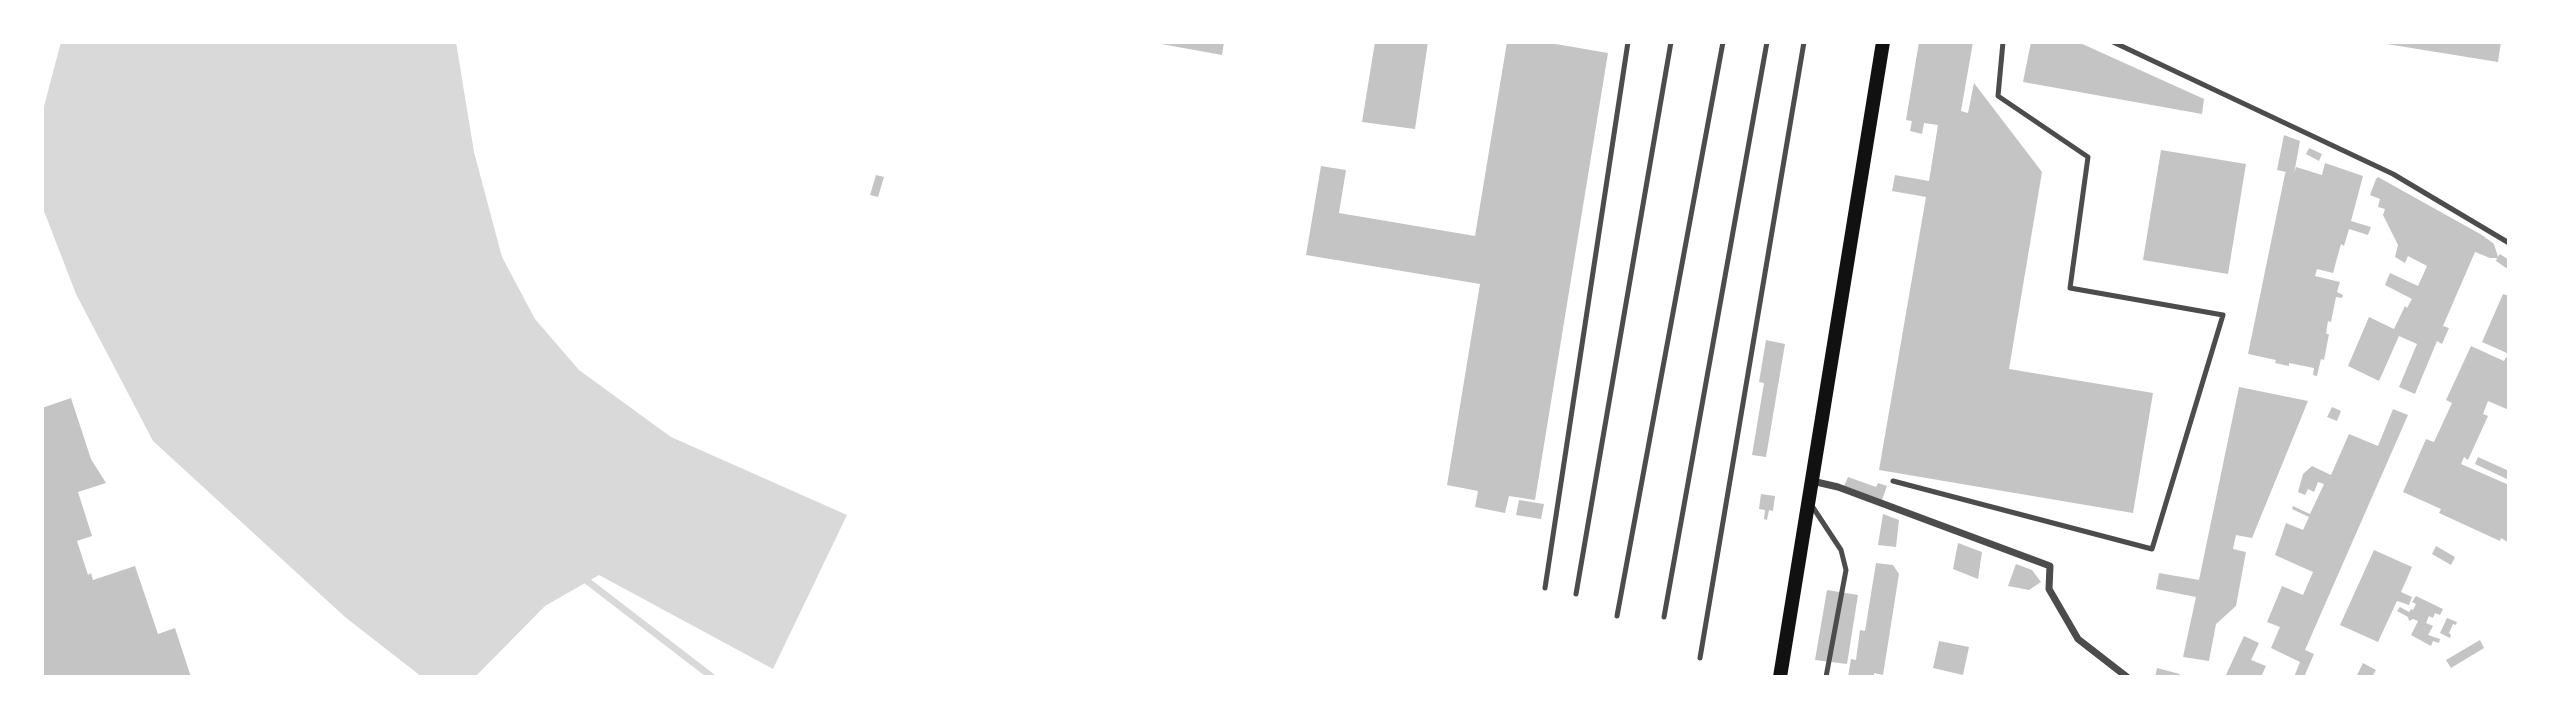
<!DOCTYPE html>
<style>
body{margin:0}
#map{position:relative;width:2551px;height:719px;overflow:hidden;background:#fff;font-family:"Crimson Pro",serif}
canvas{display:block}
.frame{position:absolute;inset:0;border:44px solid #fff;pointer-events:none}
</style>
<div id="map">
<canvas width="2551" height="719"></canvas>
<div class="frame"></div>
</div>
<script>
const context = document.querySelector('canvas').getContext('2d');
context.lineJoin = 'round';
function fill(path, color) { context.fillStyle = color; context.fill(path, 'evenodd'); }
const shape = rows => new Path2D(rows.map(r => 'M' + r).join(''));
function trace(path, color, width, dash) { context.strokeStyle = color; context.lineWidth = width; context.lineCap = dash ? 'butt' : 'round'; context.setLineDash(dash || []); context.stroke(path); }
const water = shape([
 [61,42,456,42,474,152,502,257,535,319,579,370,671,437,847,515,773,669,599,575,545,606,475,677,422,677,345,617,153,441,76,294,42,206,42,114]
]);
const stream = shape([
 [582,577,712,677]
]);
const building = shape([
 [1150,42,1224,42,1222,55],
 [1375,42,1428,42,1415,129,1362,122],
 [1507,42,1544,42,1608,53,1535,500,1509,496,1505,513,1475,507,1478,491,1447,485,1480,284,1306,255,1321,166,1346,170,1339,213,1475,236],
 [1919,42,1973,42,1961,111,1968,113,1974,83,2042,172,2009,369,2153,393,2133,513,1879,470,1926,197,1892,191,1895,175,1929,181,1938,125,1924,123,1922,134,1910,131,1912,121,1906,120],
 [2031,42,2078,42,2204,99,2202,114,2023,82],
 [2374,42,2501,42,2498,62],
 [2284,135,2300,141,2294,174,2296,167,2322,175,2325,163,2363,176,2351,221,2371,227,2368,235,2349,229,2344,246,2341,244,2333,273,2317,269,2315,276,2340,282,2337,292,2343,295,2342,298,2336,297,2331,322,2328,321,2326,334,2329,334,2324,360,2321,359,2317,376,2313,375,2314,368,2289,363,2289,366,2275,363,2276,360,2248,354,2285,174,2286,172,2277,170],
 [2309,148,2322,154,2319,161,2306,154],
 [2161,150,2246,164,2228,274,2143,260],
 [876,175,884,177,878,197,870,195],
 [2378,177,2482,235,2494,244,2498,257,2500,254,2509,260,2509,270,2496,261,2497,258,2490,258,2475,252,2443,326,2449,328,2442,344,2437,341,2415,394,2399,387,2417,344,2399,336,2379,381,2348,366,2369,317,2394,329,2405,306,2407,308,2412,299,2385,285,2390,273,2418,286,2427,266,2408,256,2405,263,2395,257,2398,245,2383,215,2385,209,2378,207,2380,199,2370,195,2376,179],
 [2503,294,2509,296,2509,354,2482,342],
 [1766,340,1785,344,1766,457,1752,455,1764,383,1759,382],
 [2471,346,2504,361,2506,357,2509,359,2509,410,2488,401,2483,414,2488,416,2468,460,2464,457,2461,464,2509,485,2509,543,2501,538,2500,541,2439,513,2441,509,2403,492,2426,439,2434,442,2452,403,2446,400],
 [2239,387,2308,401,2252,538,2236,535,2233,549,2246,552,2236,606,2216,624,2209,661,2183,657,2196,597,2156,589,2159,573,2199,580],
 [71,398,91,459,106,483,78,492,92,536,77,541,88,575,91,573,93,580,135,566,158,634,175,628,191,677,42,677,42,408],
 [2332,407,2341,411,2337,421,2327,417],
 [2393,409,2408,415,2305,650,2314,654,2304,677,2294,677,2300,662,2271,648,2280,627,2267,622,2282,586,2303,595,2313,572,2275,555,2286,523,2303,530,2309,517,2292,509,2293,506,2310,514,2324,484,2318,482,2314,492,2308,489,2305,495,2298,492,2303,474,2312,466,2331,475,2349,434,2378,446],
 [2478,457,2509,471,2509,480,2475,464],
 [1848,477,1876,487,1878,483,1887,486,1882,500,1844,486],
 [1761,494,1775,496,1773,511,1769,510,1767,520,1764,519,1765,510,1759,509],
 [1519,500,1544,504,1541,519,1516,515],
 [1883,514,1899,520,1896,547,1878,545],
 [1958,543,1982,552,1978,579,1953,569],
 [2436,546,2455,557,2451,565,2432,554],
 [2374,550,2412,567,2401,592,2412,597,2409,605,2397,601,2378,642,2340,625],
 [1876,563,1893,565,1899,574,1883,675,1874,673,1874,677,1848,677,1851,659,1856,660,1860,630,1865,631],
 [2016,564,2032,570,2041,582,2029,590,2008,586],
 [1827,590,1858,595,1847,664,1815,660],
 [2416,596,2443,609,2440,615,2435,613,2433,618,2429,616,2426,623,2433,626,2428,635,2440,639,2439,643,2433,641,2431,646,2411,635,2418,621,2413,619,2409,621,2408,617,2397,611,2400,607,2409,612,2411,609,2413,610,2416,604,2412,602],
 [2447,618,2457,622,2456,625,2453,624,2449,633,2451,635,2450,638,2440,633],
 [2244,636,2259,643,2251,660,2266,666,2261,677,2225,677],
 [2480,640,2484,648,2451,668,2446,660],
 [1939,641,1969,647,1963,675,1933,668],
 [2363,663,2376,670,2372,677,2356,677],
 [2157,668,2180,674,2179,677,2155,677]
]);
const service = shape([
 [2113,42,2393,174,2509,243],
 [1893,481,2152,549,2223,315,2070,288,2088,157,1998,96,2003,42],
 [1812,506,1841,550,1846,570,1826,677],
 [1545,588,1628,42],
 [1576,594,1671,42],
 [1617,616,1723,42],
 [1664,617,1767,42],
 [1700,658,1804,42]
]);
const minor = shape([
 [1812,481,1838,487,2050,566,2049,589,2078,639,2127,677]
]);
const secondary = shape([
 [1780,677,1883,42]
]);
fill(water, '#d9d9d9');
trace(stream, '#d9d9d9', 7);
fill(building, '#c4c4c4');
trace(service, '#4c4c4c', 5);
trace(minor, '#4c4c4c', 7);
trace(secondary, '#111', 14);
</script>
